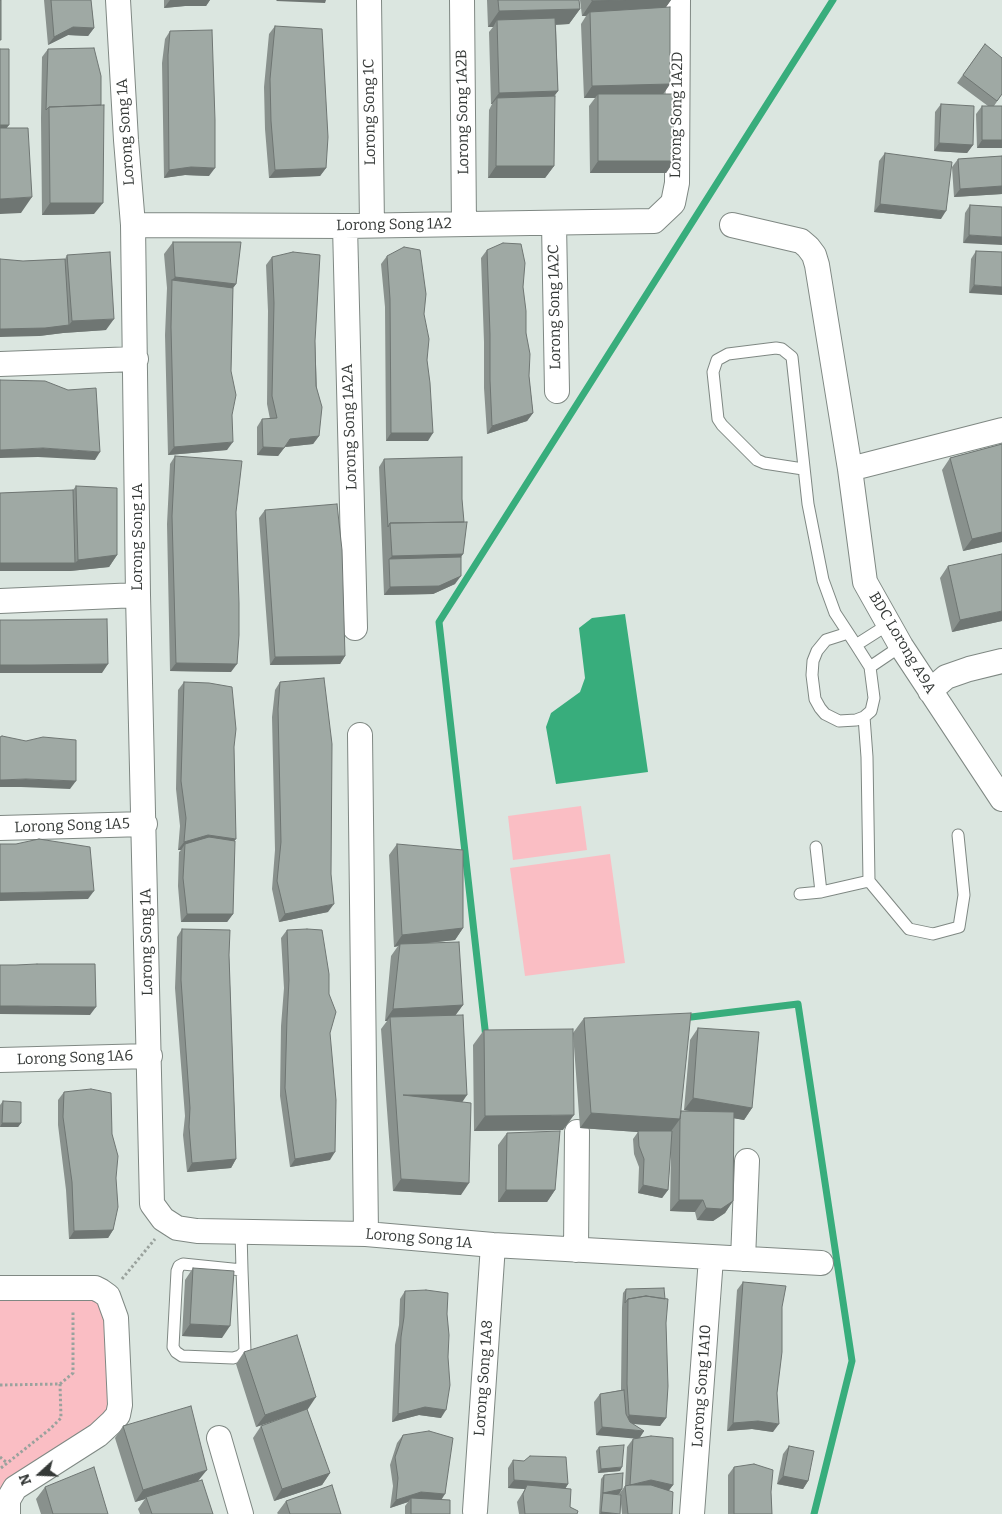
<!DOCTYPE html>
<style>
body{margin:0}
#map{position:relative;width:1002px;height:1514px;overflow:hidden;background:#dbe6e0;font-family:Bitter,serif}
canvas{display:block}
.north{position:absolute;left:15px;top:1449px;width:50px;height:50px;-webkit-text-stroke:4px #fff;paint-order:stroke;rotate:250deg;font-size:14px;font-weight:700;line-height:20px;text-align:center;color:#353937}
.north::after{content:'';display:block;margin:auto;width:18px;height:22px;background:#353937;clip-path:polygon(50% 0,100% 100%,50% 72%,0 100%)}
</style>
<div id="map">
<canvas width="1002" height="1514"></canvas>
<div class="north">N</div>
</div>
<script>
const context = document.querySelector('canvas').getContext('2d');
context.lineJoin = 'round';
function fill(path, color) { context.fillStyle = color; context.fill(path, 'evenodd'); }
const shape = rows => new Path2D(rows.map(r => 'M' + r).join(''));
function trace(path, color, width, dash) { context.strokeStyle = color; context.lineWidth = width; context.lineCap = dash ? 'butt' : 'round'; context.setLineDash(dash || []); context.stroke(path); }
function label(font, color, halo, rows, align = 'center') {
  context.font = font + ' Bitter,serif'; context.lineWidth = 4; context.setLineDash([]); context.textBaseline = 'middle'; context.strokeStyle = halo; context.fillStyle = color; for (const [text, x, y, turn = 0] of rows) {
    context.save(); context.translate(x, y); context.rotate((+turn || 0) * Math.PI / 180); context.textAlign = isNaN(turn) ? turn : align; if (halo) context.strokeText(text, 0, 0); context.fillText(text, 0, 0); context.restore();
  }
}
const green = shape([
 [581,806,587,850,513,860,508,816],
 [610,854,625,963,525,976,510,868],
 [52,1296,106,1301,109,1419,0,1509,0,1297]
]);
const water = shape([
 [625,614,648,772,556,784,546,727,551,713,580,692,585,678,579,628,592,618]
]);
const stream = shape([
 [683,1018,798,1004,852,1361,814,1514],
 [486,1038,439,622,833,0]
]);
const path = shape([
 [122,1279,155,1239],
 [0,1385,60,1384,73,1373,73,1310],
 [0,1457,7,1463],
 [1,1468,50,1429,61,1418,60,1384]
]);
const service = shape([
 [803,469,764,463,757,460,722,425,718,419,713,372,717,360,728,354,776,348,782,349,792,357,808,504,823,580,835,613,856,645,870,667,874,698,871,711,864,717,856,720,839,721,825,714,820,708,815,699,812,675,813,661,817,651,826,640,848,633],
 [856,645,889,624],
 [870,667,901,646],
 [816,847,821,892],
 [869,881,909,929,933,934,959,927,964,895,958,835],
 [800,894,821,892,869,881,867,757,864,717],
 [241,1232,242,1270,183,1264,179,1266,177,1271,173,1347,176,1352,182,1356,233,1358,240,1356,245,1351,242,1270]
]);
const minor = shape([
 [118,0,126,140,133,225,138,595,152,1204,163,1219,177,1228,197,1231,366,1234,493,1245,821,1263],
 [369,0,372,225],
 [462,0,464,224],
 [554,223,557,391],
 [133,225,345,226,654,221,673,203,677,183,678,0],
 [732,225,801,241,808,247,814,255,817,265,850,469,865,582,901,646,1002,799],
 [345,226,355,628],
 [0,364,136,359],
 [850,469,1002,430],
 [0,601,138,595],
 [930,691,946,677,969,669,1002,661],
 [360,735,366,1234],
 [0,828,145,824],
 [0,1060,150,1056],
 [576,1250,577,1132],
 [743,1259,747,1161],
 [0,1288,95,1288,101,1291,108,1296,116,1318,120,1405,118,1415,112,1422,98,1435,15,1488,8,1500,8,1514],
 [219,1438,241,1514],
 [475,1511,493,1245],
 [692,1514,711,1258]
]);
const wall = shape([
 [44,0,91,0,94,28,88,36,68,35,48,45],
 [164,0,210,0,206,6,185,6,164,8],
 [487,0,579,0,580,9,569,24,556,25,558,91,554,96,554,166,545,178,488,178,489,110,492,104,491,104,489,32,493,27,488,27],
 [580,0,671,0,666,7,670,84,663,94,674,161,666,173,590,173,589,106,595,98,584,98,581,24,586,16,582,16],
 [275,26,326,168,320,176,269,178,265,129,264,87,269,34],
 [170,31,209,176,185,175,164,178,162,63,165,39],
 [985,44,1002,94,994,106,1002,148,977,148,976,114,982,106,988,106,957,83],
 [48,49,94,214,42,215,41,118,42,57],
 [941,104,973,145,967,153,934,151,935,112],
 [885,153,941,219,874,212,879,161],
 [1002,156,1002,194,954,197,952,167,958,159],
 [970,205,1002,207,963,243,965,213],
 [173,242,236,284,233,288,231,371,232,415,227,450,168,455,165,335,167,288,164,254],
 [487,250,523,287,529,376,533,413,527,421,487,434,484,388,484,342,481,258],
 [976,251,1002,252,969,293,971,259],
 [67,255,106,330,63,333,39,336,23,261,65,259],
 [387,256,427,360,428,441,386,441,385,307,381,264],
 [272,257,315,341,319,436,313,444,285,447,278,456,257,455,257,427,262,419,270,419,267,404,268,311,266,265],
 [1002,444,1002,542,963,551,942,470,950,458],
 [175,456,236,512,231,672,170,671,167,524,170,464],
 [384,459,462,499,463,554,461,557,455,584,433,594,384,595,379,467],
 [76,486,117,555,109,567,70,571,0,571,0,493,73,490],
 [265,510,345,656,340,664,270,665,259,518],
 [948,566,1002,621,952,632,940,578],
 [184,682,234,747,234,841,233,914,227,922,181,922,178,886,179,852,181,850,178,850,180,826,176,789,178,690],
 [280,682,328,912,279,922,272,889,275,850,272,717,275,690],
 [397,844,463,928,455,940,429,943,463,1005,455,1015,462,1102,461,1195,393,1191,381,1029,387,1021,385,1021,391,956,398,946,394,947,389,855],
 [182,929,229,955,236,1159,231,1168,187,1172,183,1135,185,1116,175,988,177,937],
 [287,930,330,1033,330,1160,290,1167,280,1096,281,1026,284,988,281,938],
 [584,1018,681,1111,690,1111,684,1110,690,1040,698,1028,752,1108,744,1120,734,1118,733,1201,725,1213,713,1221,697,1220,695,1212,670,1211,671,1145,668,1190,662,1198,638,1193,639,1167,634,1154,633,1139,638,1132,580,1128,573,1033],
 [484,1030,563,1130,474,1131,473,1045],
 [64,1092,112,1134,116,1178,113,1230,108,1238,69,1239,66,1190,58,1125,58,1100],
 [3,1101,21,1123,18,1127,0,1127,0,1105],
 [507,1133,555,1190,547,1202,498,1202,498,1145],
 [193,1268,222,1338,182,1336,185,1280],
 [743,1282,782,1307,777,1393,773,1432,752,1429,727,1431,737,1290],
 [626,1289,666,1323,666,1418,660,1426,633,1424,644,1431,639,1438,673,1485,669,1490,672,1514,622,1514,621,1504,620,1514,599,1514,601,1479,604,1475,622,1489,619,1494,615,1494,620,1495,619,1494,625,1486,627,1447,633,1439,637,1438,596,1435,594,1402,600,1394,621,1390,622,1308,623,1293],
 [405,1291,447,1314,448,1357,441,1418,419,1415,392,1422,395,1345,399,1325,400,1299],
 [244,1352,308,1409,256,1427,236,1364],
 [123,1426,199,1481,213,1514,140,1514,138,1509,145,1499,135,1502,115,1438],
 [261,1426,330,1473,322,1485,274,1501,253,1438],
 [403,1435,442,1500,450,1514,405,1514,405,1506,408,1502,390,1508,393,1486,390,1465,397,1443],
 [789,1446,808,1481,803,1489,777,1484,783,1454],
 [599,1447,620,1471,598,1473,596,1451],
 [513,1460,568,1484,565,1489,570,1507,577,1514,519,1514,517,1502,525,1489,508,1488,508,1468],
 [734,1467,771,1492,772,1514,728,1514,728,1475],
 [45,1487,108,1514,41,1514,36,1499],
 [286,1501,341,1514,278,1514,277,1513]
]);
const shadedWall = shape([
 [170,0,210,0,206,6,185,6,164,8],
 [277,0,326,0,325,3,276,1],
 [626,0,671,0,661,14,590,12,586,16,582,16,592,1],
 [580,9,569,24,497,27,497,20,493,27,488,27,499,11],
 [73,27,94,28,88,36,68,35,48,45,54,37],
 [670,84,662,96,598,94,595,98,584,98,592,86],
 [558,91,549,103,497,98,492,104,491,104,499,93],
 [0,125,9,125,0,137],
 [982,140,1002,140,1002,148,977,148],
 [939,143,973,145,967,153,934,151],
 [598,161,674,161,666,173,590,173],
 [496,166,554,166,545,178,488,178],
 [191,167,215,168,209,176,185,175,164,178,169,170],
 [326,168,320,176,269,178,275,170],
 [1002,186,1002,194,954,197,960,189],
 [32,197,21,213,0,214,0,199],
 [50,203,103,203,94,214,42,215],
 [880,204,946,211,941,219,874,212],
 [969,235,1002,237,1002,245,963,243],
 [175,277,236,284,227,296,172,280],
 [974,285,1002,287,1002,295,969,293],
 [114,319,106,330,63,333,39,336,0,337,0,329,69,325,72,321],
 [533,413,527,421,487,434,492,426],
 [391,433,433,433,428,441,386,441],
 [319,436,313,444,285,447,290,439],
 [233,442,227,450,168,455,174,447],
 [263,447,284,448,278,456,257,455],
 [43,448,100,452,95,460,38,457,0,458,0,450],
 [1002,532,1002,542,963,551,972,539],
 [463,554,455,565,389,559,392,556],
 [117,555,109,567,70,571,0,571,0,563,75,563,78,560],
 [461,576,455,584,433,594,384,595,390,587],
 [1002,611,1002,621,952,632,960,620],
 [345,656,340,664,270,665,275,657],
 [176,663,237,664,231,672,170,671],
 [108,664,102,673,0,673,0,665],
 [26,779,76,781,70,789,21,787,0,787,0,780],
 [208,835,236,839,230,847,185,844,181,850,178,850,184,842],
 [94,891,88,899,0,901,0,893],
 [334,904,328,912,279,922,285,914],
 [187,914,233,914,227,922,181,922],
 [463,928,455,940,399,946,400,944,398,946,394,947,402,935],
 [463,1005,455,1016,390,1017,387,1021,385,1021,393,1009],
 [0,1006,17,1006,96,1007,90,1015,0,1014],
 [403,1095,467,1095,459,1107],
 [693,1098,752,1108,744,1120,684,1110],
 [591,1113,680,1119,669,1134,638,1131,638,1132,580,1128],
 [574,1115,563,1130,474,1131,485,1116],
 [2,1123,21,1123,18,1127,0,1127],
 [335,1152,330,1160,290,1167,295,1159],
 [236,1159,231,1168,187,1172,192,1163],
 [401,1179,469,1183,461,1195,393,1191],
 [643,1185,668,1190,662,1198,638,1193],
 [506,1190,555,1190,547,1202,498,1202],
 [679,1200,703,1200,695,1212,670,1211],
 [733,1201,725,1213,713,1221,697,1220,706,1208],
 [113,1230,108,1238,69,1239,74,1231],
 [190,1324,230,1326,222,1338,182,1336],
 [316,1397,308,1409,256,1427,265,1415],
 [425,1407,446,1410,441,1418,419,1415,392,1422,398,1414],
 [629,1415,666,1418,660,1426,624,1423],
 [758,1421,779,1424,773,1432,752,1429,727,1431,733,1423],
 [602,1427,644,1431,639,1439,596,1435],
 [622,1467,620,1471,598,1473,601,1469],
 [207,1470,198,1481,146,1497,145,1499,135,1502,143,1490],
 [330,1473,322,1485,274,1501,282,1489],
 [783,1476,808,1481,803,1489,777,1484],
 [514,1480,568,1484,563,1492,527,1485,525,1489,508,1488],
 [651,1480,673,1485,667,1493,630,1485],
 [622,1489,619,1494,603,1497,603,1493],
 [421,1492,445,1494,440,1502,411,1498,408,1502,390,1508,396,1500],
 [601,1512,620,1514,600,1514]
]);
const building = shape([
 [0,0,1,0,1,40,0,40,0,0],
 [51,0,91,0,94,28,73,27,54,37,51,0],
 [498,0,579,0,580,9,499,11,498,0],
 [592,0,626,0,592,1,592,0],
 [670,7,670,84,592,86,590,12,670,7],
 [555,18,558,91,499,93,497,20,555,18],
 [275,26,322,29,328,137,326,168,275,170,271,121,270,79,275,26],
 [212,30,215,120,215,168,191,167,169,170,168,55,170,31,212,30],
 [985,44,1002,58,1002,94,997,101,963,75,985,44],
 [94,48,101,76,101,105,49,107,46,110,48,49,94,48],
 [0,49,9,49,9,125,0,125,0,49],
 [598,94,673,94,674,161,598,161,598,94],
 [555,96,554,166,496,166,497,98,555,96],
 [941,104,974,106,973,145,939,143,941,104],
 [104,105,103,203,50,203,49,107,104,105],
 [982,106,1002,106,1002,140,982,140,982,106],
 [0,128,28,128,32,197,0,199,0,128],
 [885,153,952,162,946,211,880,204,885,153],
 [1002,156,1002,186,960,189,958,159,1002,156],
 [970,205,1002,207,1002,237,969,235,970,205],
 [173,242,241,242,236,284,175,277,173,242],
 [503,243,521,244,525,263,523,287,526,311,526,333,530,354,529,376,533,413,492,426,490,380,490,334,487,250,503,243],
 [404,247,420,250,426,294,424,314,429,339,427,360,430,383,433,433,391,433,390,299,387,256,404,247],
 [976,251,1002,252,1002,287,974,285,976,251],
 [110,252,114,319,72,321,67,255,110,252],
 [293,252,320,255,315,341,316,386,322,407,319,436,290,439,284,448,263,447,262,419,277,418,272,396,274,303,272,257,293,252],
 [0,259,23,261,65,259,69,325,45,328,0,329,0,259],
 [172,280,233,288,231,371,236,395,232,415,233,442,174,447,171,327,172,280],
 [0,380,45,381,68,390,96,388,100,452,43,448,0,450,0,380],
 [1002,444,1002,532,972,539,950,458,1002,444],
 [175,456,242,461,236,512,239,603,239,635,237,664,176,663,172,516,175,456],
 [462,457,462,499,464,522,390,523,388,527,384,459,462,457],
 [76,486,117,488,117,555,78,560,76,486],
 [73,490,75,563,0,563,0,493,73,490],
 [337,504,342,550,345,656,275,657,265,510,337,504],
 [467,522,463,554,392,556,390,523,467,522],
 [1002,554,1002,611,960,620,948,566,1002,554],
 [461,557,461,576,439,586,390,587,389,559,461,557],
 [107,619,108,664,30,665,0,665,0,620,29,620,107,619],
 [324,678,332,744,331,874,334,904,285,914,277,881,281,842,278,709,280,682,324,678],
 [184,682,209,683,232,687,236,729,234,747,236,839,208,835,184,842,186,818,181,781,184,682],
 [2,736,26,741,43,737,76,740,76,781,26,779,0,780,0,737,2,736],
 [209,837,235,841,233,914,187,914,183,878,185,844,209,837],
 [39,839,90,847,94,891,0,893,0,844,16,844,39,839],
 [397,844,463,850,463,928,402,935,397,844],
 [182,929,230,930,229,955,236,1159,192,1163,189,1127,190,1108,181,980,182,929],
 [307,929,322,930,329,974,329,994,336,1012,330,1033,336,1100,335,1152,295,1159,285,1088,287,1018,289,980,287,930,307,929],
 [459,942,463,1005,393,1009,400,944,459,942],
 [37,964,95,964,96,1007,17,1006,0,1006,0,965,16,965,37,964],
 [691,1013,680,1119,591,1113,584,1018,691,1013],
 [463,1015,467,1095,403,1095,471,1103,469,1183,401,1179,390,1017,463,1015],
 [698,1028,759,1032,752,1108,693,1098,698,1028],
 [573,1029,574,1115,485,1116,484,1030,573,1029],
 [91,1089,111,1093,112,1134,118,1156,116,1178,118,1207,113,1230,74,1231,72,1182,63,1117,64,1092,91,1089],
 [3,1101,21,1102,21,1123,2,1123,3,1101],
 [681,1111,734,1112,733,1201,721,1209,706,1208,703,1200,679,1200,680,1119,681,1111],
 [560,1131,555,1190,506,1190,507,1133,560,1131],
 [638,1131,672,1131,668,1190,643,1185,644,1159,639,1146,638,1131],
 [193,1268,234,1271,230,1326,190,1324,193,1268],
 [743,1282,786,1286,782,1307,782,1352,777,1393,779,1424,758,1421,733,1423,743,1282],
 [664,1288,665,1299,646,1296,628,1299,625,1303,626,1289,664,1288],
 [426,1290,448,1293,447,1314,449,1335,448,1357,450,1385,446,1410,425,1407,398,1414,401,1337,404,1317,405,1291,426,1290],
 [646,1296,668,1299,666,1323,668,1386,666,1418,629,1415,627,1384,628,1299,646,1296],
 [297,1335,316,1397,265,1415,244,1352,297,1335],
 [624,1390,626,1414,630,1422,644,1431,602,1427,600,1394,624,1390],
 [191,1406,207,1470,143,1490,123,1426,191,1406],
 [307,1409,330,1473,282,1489,261,1426,307,1409],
 [429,1431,453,1438,445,1494,421,1492,396,1500,398,1478,395,1457,403,1435,429,1431],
 [651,1436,673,1438,673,1485,651,1480,630,1485,651,1485,673,1492,672,1514,628,1514,625,1486,630,1485,633,1439,651,1436],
 [624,1445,622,1467,601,1469,599,1447,624,1445],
 [789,1446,814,1451,808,1481,783,1476,789,1446],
 [530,1456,566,1457,568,1484,514,1480,513,1460,524,1461,530,1456],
 [754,1464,773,1470,771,1492,772,1514,734,1514,734,1467,754,1464],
 [94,1467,108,1514,53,1514,45,1487,94,1467],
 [623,1473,622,1489,603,1493,604,1475,623,1473],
 [202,1480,213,1514,152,1514,146,1497,202,1480],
 [332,1485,341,1514,290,1514,286,1501,332,1485],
 [527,1485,571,1489,570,1507,578,1511,577,1514,525,1514,523,1494,527,1485],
 [603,1493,621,1495,620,1514,601,1512,603,1493],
 [411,1498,450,1500,450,1514,411,1514,411,1498]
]);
const streetNames = [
 ["Lorong Song 1C",370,112,-91],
 ["Lorong Song 1A2B",463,112,-91],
 ["Lorong Song 1A2D",677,115,-89],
 ["Lorong Song 1A",126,132,-94],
 ["Lorong Song 1A2",394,225,-1],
 ["Lorong Song 1A2C",555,307,-91],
 ["Lorong Song 1A2A",350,427,-92],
 ["Lorong Song 1A",138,537,-90],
 ["BDC Lorong A9A",902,643,59],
 ["Lorong Song 1A5",72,826,-2],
 ["Lorong Song 1A",147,942,-91],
 ["Lorong Song 1A6",75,1058,-2],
 ["Lorong Song 1A",419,1239,5],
 ["Lorong Song 1A8",484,1378,-86],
 ["Lorong Song 1A10",702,1386,-86]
];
fill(green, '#fabec4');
fill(water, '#38ad7c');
trace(stream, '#38ad7c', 7);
trace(service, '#7f8883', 13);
trace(minor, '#7f8883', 26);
trace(path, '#9aa29d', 3, [2.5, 2.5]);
trace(service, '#fff', 11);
trace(minor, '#fff', 24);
fill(wall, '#89918d');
fill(shadedWall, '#6f7673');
fill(building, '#9fa9a4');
trace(building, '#6f7673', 1);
label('15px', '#353937', '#fff', streetNames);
</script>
